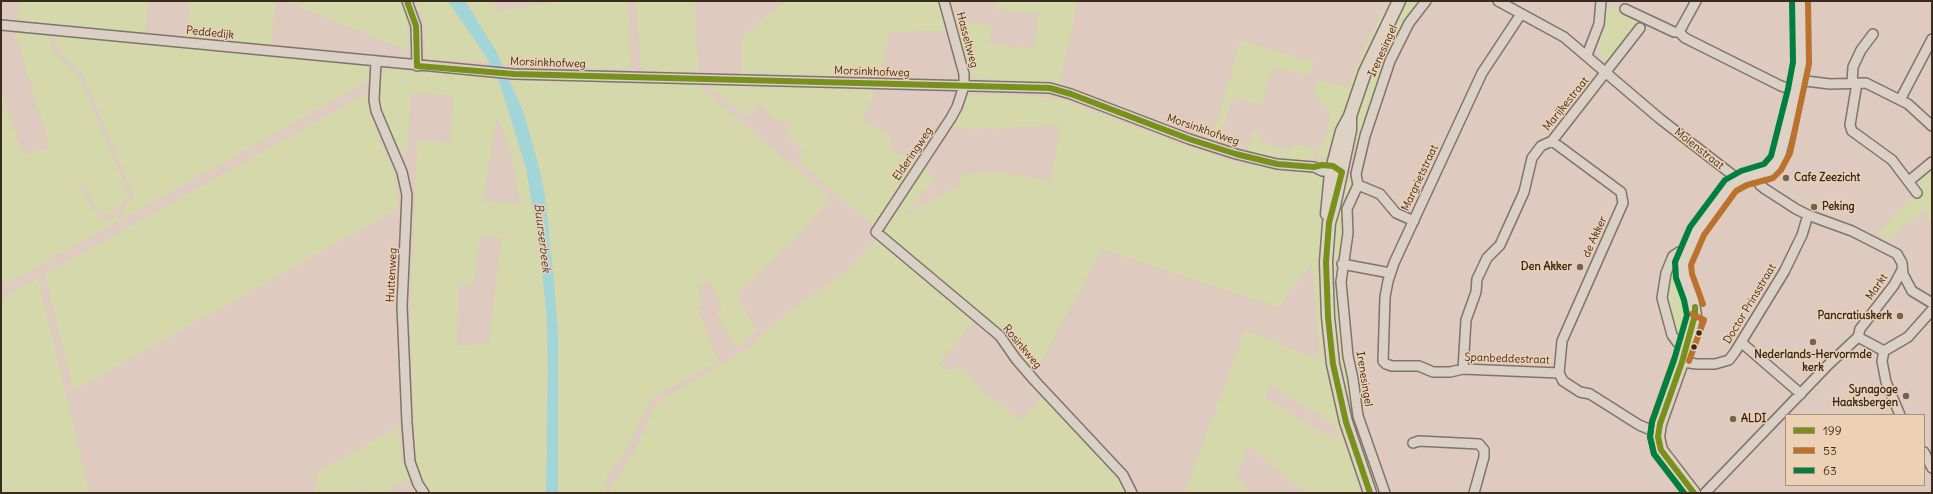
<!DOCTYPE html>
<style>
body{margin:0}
#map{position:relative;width:1933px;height:494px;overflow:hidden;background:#decabe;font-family:Delius,sans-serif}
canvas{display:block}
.frame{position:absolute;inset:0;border:2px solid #3b2a1e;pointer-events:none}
.legend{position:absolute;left:1785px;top:414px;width:140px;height:72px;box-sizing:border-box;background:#edd1b4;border:1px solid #a68e78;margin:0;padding:5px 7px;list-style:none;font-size:12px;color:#3b2a1e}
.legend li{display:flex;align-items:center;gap:8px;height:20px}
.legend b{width:20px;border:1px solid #a68e78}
</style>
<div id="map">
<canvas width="1933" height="494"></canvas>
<div class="frame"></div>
<ul class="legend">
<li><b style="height:5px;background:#77911a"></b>199</li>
<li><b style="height:5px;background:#ba722c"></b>53</li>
<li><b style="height:5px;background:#008040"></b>63</li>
</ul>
</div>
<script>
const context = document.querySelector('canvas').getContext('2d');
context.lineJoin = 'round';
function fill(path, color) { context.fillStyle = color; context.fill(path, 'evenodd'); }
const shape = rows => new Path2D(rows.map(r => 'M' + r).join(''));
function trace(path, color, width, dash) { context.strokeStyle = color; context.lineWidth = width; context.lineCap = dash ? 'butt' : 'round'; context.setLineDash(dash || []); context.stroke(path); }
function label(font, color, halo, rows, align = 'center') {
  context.font = font + ' Delius,sans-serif'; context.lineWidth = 3; context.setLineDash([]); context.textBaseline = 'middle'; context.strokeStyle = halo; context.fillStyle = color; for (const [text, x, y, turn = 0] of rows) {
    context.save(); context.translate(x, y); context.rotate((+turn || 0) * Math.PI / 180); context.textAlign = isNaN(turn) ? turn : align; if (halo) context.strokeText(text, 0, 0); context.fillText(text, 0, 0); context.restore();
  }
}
const green = shape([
 [20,1,148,1,145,33,17,20],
 [190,1,276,1,271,45,186,37],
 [284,1,403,1,410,20,407,26,411,52],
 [416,1,448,1,490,63,425,58,424,22],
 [465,1,491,1,499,11,552,2,552,1,628,1,631,67,630,70,503,64],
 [636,1,694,1,699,73,641,71],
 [785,1,939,1,947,31,889,32,881,76,742,73,742,37],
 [996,1,1078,1,1059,86,971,78,955,21,991,25,990,44,1034,49,1038,13,996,9],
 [1405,1,1419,1,1416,5,1416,8,1360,140,1354,139,1350,153,1356,155,1355,158,1346,156,1353,122,1368,79],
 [1607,7,1624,10,1643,20,1610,67,1601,56,1598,48],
 [1384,9,1390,12,1328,155,1320,160,1318,157,1318,151,1326,136,1330,117,1328,109,1317,98,1315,86,1319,80,1348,88,1367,41],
 [14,31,49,35,52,47,56,55,79,77,129,195,112,213,104,215,94,205,87,190,80,184,78,188,84,193,91,207,101,219,107,220,117,214,120,220,5,285,1,277,1,90,23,155,50,147],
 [54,35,365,66,369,70,369,80,125,218,121,211,131,200,133,196,132,191,83,75,60,53],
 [1241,40,1316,63,1308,76,1273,67,1261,105,1232,97,1219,143,1211,141],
 [386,69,495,75,499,81,526,168,540,250,547,320,548,370,546,493,429,493,420,476,416,464,415,447,410,332,417,141,451,142,453,96,411,92,407,151,406,153,402,152,388,131,381,112,378,95,381,76],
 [497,116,512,158,520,204,483,201],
 [480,236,502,238,489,337,490,344,457,345,459,283,474,285],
 [508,76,617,83,633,81,694,82,831,198,791,243,736,294,757,330,737,348,716,314,722,308,710,281,698,286,703,305,697,308,717,357,720,361,668,388,654,398,649,404,624,455,608,473,605,493,558,493,558,334,548,222,540,172,530,133],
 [706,82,897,88,875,91,862,120,891,136,889,146,891,150,917,162,874,226,797,160,803,150,785,134,792,122,776,121,759,104,747,117,711,88],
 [975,94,1026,95,1064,100,1183,145,1242,164,1294,173,1313,172,1319,174,1324,179,1326,187,1322,227,1323,296,1367,493,1306,493,1248,445,1236,477,1246,485,1244,493,1184,493,1245,330,1320,360,1312,264,1288,292,1281,308,1102,249,1035,374,883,234,882,231,924,166,936,178,905,215,961,185,959,175,994,172,1011,174,1025,175,1050,182,1061,125,990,129,947,128,964,96],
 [1270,385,1334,424,1339,443,1266,398],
 [364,95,367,95,369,108,379,138,395,175,399,208,73,391,45,274],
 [1254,128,1259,137,1264,142,1276,147,1289,151,1294,144,1312,147,1316,149,1314,158,1313,160,1298,161,1247,152],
 [1932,166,1932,223,1924,210,1900,229,1889,243,1878,234,1897,212,1920,192,1912,183],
 [1352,175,1355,185,1345,228,1346,359,1382,493,1376,493,1356,441,1337,359,1331,309,1331,236,1343,185,1347,183],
 [876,240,975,320,939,364,946,370,962,367,985,393,1021,421,1045,393,1106,458,1130,493,611,493,611,486,635,450,655,406,661,400,746,350,782,317,807,298,842,276],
 [1678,263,1692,308,1683,339,1673,326,1668,309,1671,277,1674,266],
 [38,278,81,457,90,493,1,493,1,299],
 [398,424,402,461,410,480,393,485,386,493,370,493,362,487,359,493,314,493,317,473,392,430]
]);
const water = shape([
 [448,1,465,1,496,51,524,113,540,172,545,196,553,271,558,334,558,493,546,493,548,370,547,320,540,250,526,168,499,81,487,58]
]);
const minor = shape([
 [407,1,416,26,417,66],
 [944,1,964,74,964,86,957,107,951,118,876,232,1000,336,1016,359,1035,381,1123,475,1132,493],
 [1498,1,1564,37,1659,118,1739,180],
 [1625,9,1674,32,1679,32,1685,38,1781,86,1796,91],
 [1521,14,1482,73,1394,263,1388,281,1385,297,1383,361,1386,364,1392,366,1419,366,1433,372,1450,372,1463,369,1559,373,1563,381,1580,392,1590,394,1639,425,1658,433],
 [1,25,514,74,1050,88,1071,94,1189,139,1236,154,1277,164,1314,167,1322,171,1337,172],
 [1679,32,1696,1],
 [1587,55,1599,24,1601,1],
 [376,62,374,100,376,111,402,172,407,195,402,306,407,423,410,462,418,484,424,493],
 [1798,80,1830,84,1866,83,1908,104,1932,126],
 [1852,83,1853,67,1861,50,1873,34],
 [1857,83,1850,125,1852,131,1892,160,1917,193],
 [1900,100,1932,39],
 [1552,141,1621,192,1623,203,1562,341,1559,373],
 [1758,175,1760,185,1765,189,1796,209,1808,215,1852,231,1897,254,1902,263,1903,274,1912,291,1932,303],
 [1909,181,1932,162],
 [1358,185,1347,209,1348,233,1341,282,1348,356,1353,379,1358,416,1385,493],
 [1414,221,1396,213,1380,194,1358,185,1356,174,1365,136,1390,61,1409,23,1426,1],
 [1342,264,1390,273],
 [1858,337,1860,329,1894,285,1902,270],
 [1858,337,1884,351],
 [1742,343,1801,394],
 [1687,344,1677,342,1672,335,1662,298,1666,273,1673,256,1679,252,1687,253],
 [1884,351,1882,361,1886,382,1900,415],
 [1884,351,1908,337,1932,310],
 [1682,362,1697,364,1715,364,1729,360,1735,352,1784,272,1802,235,1808,215],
 [1463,369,1466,320,1476,292,1477,279,1487,258,1500,245,1524,192,1532,158,1541,146,1552,141,1640,28],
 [1413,443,1419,441,1479,444,1484,450,1484,457,1474,493],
 [1924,452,1932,468],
 [1705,493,1829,364,1858,337]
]);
const major = shape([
 [1350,116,1350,130,1334,206,1329,223,1326,262,1328,317,1333,364,1346,422,1370,493],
 [1327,214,1331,173,1342,131,1350,116,1365,72,1399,1],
 [1694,493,1661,450,1658,437,1660,424,1682,362,1695,315,1692,298,1684,276,1683,264,1697,231,1731,185,1744,178,1769,171,1778,160,1796,91,1801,63,1800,1]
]);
const bus1 = shape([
 [407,1,416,26,417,66],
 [417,66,514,74,1050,88,1071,94,1189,139,1236,154,1277,164,1314,167,1322,165,1333,166,1342,172,1329,223,1326,262,1328,317,1333,364,1346,422,1370,493],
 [1694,493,1661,450,1658,437,1660,424,1682,362,1695,315,1695,307]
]);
const bus2 = shape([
 [1703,304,1692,274,1691,265,1704,235,1736,191,1747,185,1773,178,1781,170,1790,153,1809,64,1808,1],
 [1674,359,1652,421,1650,437,1654,454,1684,493],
 [1689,361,1704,320,1692,314]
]);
const bus3 = shape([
 [1684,493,1654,454,1650,437,1652,422,1674,360,1687,315,1684,300,1676,278,1675,262,1690,227,1725,180,1741,171,1764,164,1771,156,1788,89,1793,62,1792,1]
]);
const markers = [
 [1786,178,4,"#746256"],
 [1814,207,4,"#746256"],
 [1580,267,4,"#746256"],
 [1900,316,4,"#746256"],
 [1699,333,3.5,"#3b2a1e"],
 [1813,342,4,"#746256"],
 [1694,347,3.5,"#3b2a1e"],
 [1906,396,4,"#746256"],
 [1733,419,4,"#746256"]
];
const streetNames = [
 ["Peddedijk",210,33,6],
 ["Hasseltweg",967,40,75],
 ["Irenesingel",1383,51,-66],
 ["Morsinkhofweg",548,63,2],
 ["Morsinkhofweg",872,72,2],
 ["Marijkestraat",1566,104,-51],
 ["Morsinkhofweg",1203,130,19],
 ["Molenstraat",1699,149,38],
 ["Elderingweg",913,154,-56],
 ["Margrietstraat",1420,178,-65],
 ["de Akker",1595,237,-66],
 ["Huttenweg",392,275,-87],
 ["Markt",1877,287,-55],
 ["Doctor Prinsstraat",1750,304,-59],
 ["Rosinkweg",1022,347,50],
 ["Spanbeddestraat",1507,359,2],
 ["Irenesingel",1364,379,81]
];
const poiNames = [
 ["Cafe Zeezicht",1794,178],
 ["Peking",1822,207],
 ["Den Akker",1572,267,"right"],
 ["Pancratiuskerk",1892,316,"right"],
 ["Nederlands-Hervormde",1813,355,"center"],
 ["kerk",1813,368,"center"],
 ["Synagoge",1898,390,"right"],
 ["Haaksbergen",1898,403,"right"],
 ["ALDI",1741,419]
];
const waterNames = [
 ["Buurserbeek",542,238,83]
];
fill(green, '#d4d8aa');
fill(water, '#a2d5d7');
trace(minor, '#7f736b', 12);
trace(major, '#7f736b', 15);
trace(minor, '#dbd0c6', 9);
trace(major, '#ddd2c4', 12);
trace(bus1, '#77911a', 6);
trace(bus2, '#ba722c', 6);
trace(bus3, '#008040', 6);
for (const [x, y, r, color] of markers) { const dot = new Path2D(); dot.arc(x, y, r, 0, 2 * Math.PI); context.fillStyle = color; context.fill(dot); trace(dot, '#edd1b4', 1.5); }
label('11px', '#3b2a1e', '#edd1b4', streetNames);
label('bold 11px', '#3b2a1e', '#edd1b4', poiNames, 'left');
label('italic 12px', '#47443b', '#edd1b4', waterNames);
</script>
